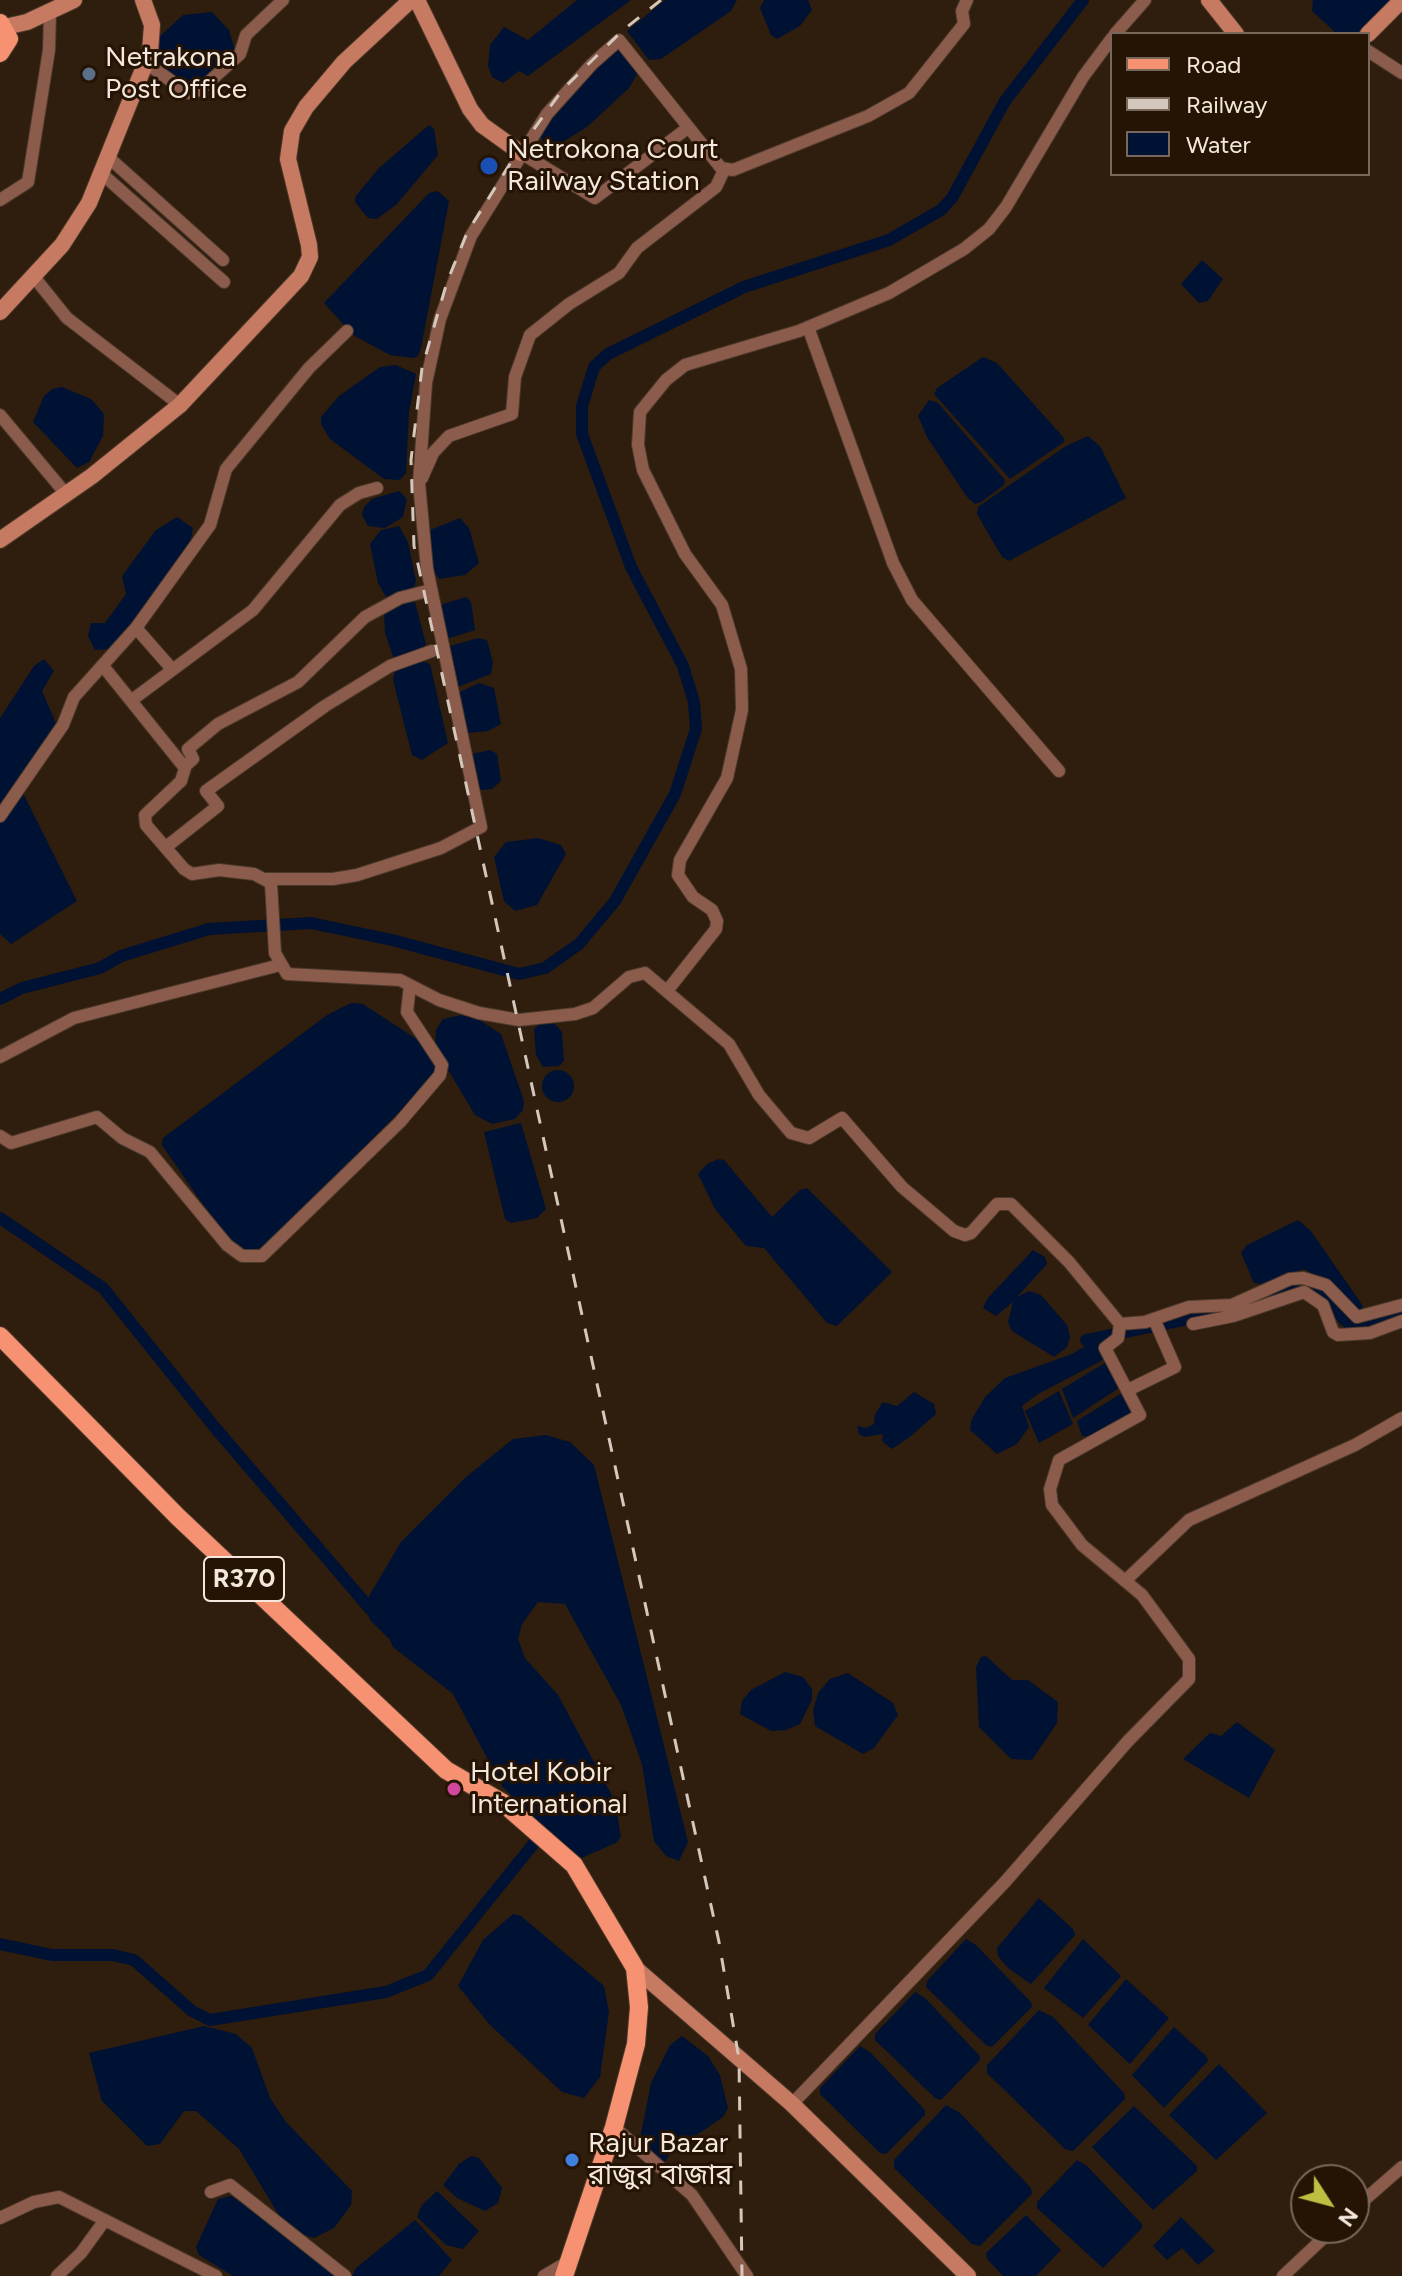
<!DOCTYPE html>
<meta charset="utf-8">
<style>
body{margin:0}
#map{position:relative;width:1402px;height:2276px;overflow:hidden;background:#2f1d0d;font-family:Figtree,sans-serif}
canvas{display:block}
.legend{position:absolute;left:1110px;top:32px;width:260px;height:144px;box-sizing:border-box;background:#251404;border:2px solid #78685b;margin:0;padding:10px 14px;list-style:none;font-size:24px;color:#f4e7dd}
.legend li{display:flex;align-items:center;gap:16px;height:40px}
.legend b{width:40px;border:2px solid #78685b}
.north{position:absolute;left:1290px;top:2164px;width:80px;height:80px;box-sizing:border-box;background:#251404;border:2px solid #78685b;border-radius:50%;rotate:126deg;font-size:22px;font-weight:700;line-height:32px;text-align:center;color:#f4e7dd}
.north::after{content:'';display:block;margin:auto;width:28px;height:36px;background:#bebf42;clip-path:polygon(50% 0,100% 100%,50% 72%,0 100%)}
</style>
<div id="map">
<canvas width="1402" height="2276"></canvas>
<ul class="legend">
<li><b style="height:10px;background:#f69272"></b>Road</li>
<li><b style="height:10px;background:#d4c7bc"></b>Railway</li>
<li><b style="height:22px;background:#001233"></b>Water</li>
</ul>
<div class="north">N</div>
</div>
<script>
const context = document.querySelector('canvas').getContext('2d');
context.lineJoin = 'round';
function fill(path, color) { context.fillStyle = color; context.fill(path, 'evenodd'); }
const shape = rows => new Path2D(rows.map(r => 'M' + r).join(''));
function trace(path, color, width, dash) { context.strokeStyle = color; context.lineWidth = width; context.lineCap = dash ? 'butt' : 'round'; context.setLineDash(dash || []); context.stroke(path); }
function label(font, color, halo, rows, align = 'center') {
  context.font = font + ' Figtree,"Noto Sans Bengali",sans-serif'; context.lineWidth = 6; context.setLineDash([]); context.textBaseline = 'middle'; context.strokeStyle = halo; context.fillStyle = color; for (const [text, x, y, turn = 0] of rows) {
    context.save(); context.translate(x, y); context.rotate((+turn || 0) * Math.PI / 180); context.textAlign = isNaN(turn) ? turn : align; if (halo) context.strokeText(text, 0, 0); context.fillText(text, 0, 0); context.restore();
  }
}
const water = shape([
 [577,0,631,0,528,76,519,71,503,83,492,77,488,66,490,45,504,27,528,40],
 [665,0,737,0,731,11,677,48,661,59,649,60,627,31],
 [764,0,808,0,812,10,800,26,777,39,771,35,760,8],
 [1313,0,1395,0,1357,34,1337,34,1312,11],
 [212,12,229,30,235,51,218,72,186,86,159,69,157,39,183,15],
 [616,46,639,71,629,88,587,127,561,143,543,142,540,133,549,115],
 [429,125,434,129,438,155,397,204,377,219,368,218,355,202,355,197,379,168],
 [438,191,449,201,421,348,418,356,413,358,390,355,353,335,324,303,429,193],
 [1202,260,1223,279,1208,301,1199,303,1181,284],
 [983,357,997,363,1064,438,1064,442,1010,479,934,394,937,388],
 [396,365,416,374,409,412,406,473,400,480,384,479,330,439,321,424,321,417,339,396,380,367],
 [62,387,91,399,104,414,103,436,89,462,77,468,33,422,44,396,52,389],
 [929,400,938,403,1005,480,1004,485,981,502,975,504,967,497,927,437,918,416],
 [1088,436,1100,446,1126,498,1009,561,1002,557,977,514,978,507,1066,446],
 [399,491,407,499,403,517,385,528,368,526,362,515,364,507,372,499],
 [177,517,193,528,190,543,115,649,95,650,88,636,91,623,105,623,126,594,122,576,156,530],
 [460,518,469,528,479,563,465,575,439,579,433,570,430,530],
 [399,526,408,542,416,581,414,588,386,597,378,583,370,544,381,530],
 [466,597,471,602,475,630,447,639,440,605],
 [410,599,415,602,426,644,422,650,394,659,385,633,384,611],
 [478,638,487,640,493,662,491,674,455,688,447,647],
 [44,659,54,671,42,691,56,723,0,809,0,718,34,666],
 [416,659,430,664,448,743,422,760,412,755,393,680,395,670],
 [479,683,494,688,501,724,488,731,468,733,464,732,458,693],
 [490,750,497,754,501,781,492,789,481,790,478,789,472,754],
 [23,793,77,901,11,944,0,934,0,823],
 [538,838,561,845,566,854,537,905,515,911,504,901,494,857,506,842],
 [351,1003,363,1004,418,1040,431,1053,440,1071,264,1248,245,1250,224,1235,162,1145,163,1138,327,1015],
 [461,1015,478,1019,501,1034,524,1101,523,1110,515,1119,492,1124,475,1115,435,1048,436,1030,443,1019],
 [554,1023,562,1032,564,1061,559,1066,543,1067,536,1055,534,1029,540,1024],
 '542 1086a16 16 0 1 1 32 0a16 16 0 1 1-32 0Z',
 [521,1123,546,1209,537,1218,511,1223,505,1219,484,1132],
 [719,1159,724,1160,772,1217,800,1190,807,1188,892,1272,837,1326,827,1323,764,1248,746,1246,715,1209,698,1174,707,1164],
 [1298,1220,1311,1231,1363,1306,1362,1311,1355,1310,1330,1284,1304,1269,1261,1284,1254,1283,1241,1253,1247,1245],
 [1033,1250,1045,1257,1047,1264,1017,1297,1029,1291,1041,1295,1067,1325,1070,1337,1067,1347,1054,1357,1012,1331,1008,1322,1013,1302,996,1316,983,1308,987,1299],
 [1095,1340,1104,1352,1103,1360,1038,1394,1022,1406,1029,1427,1017,1444,997,1454,970,1430,971,1421,985,1397,1005,1378,1072,1354],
 [1108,1361,1122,1386,1073,1418,1062,1389],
 [1059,1391,1073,1424,1039,1443,1025,1411],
 [1125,1391,1136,1411,1089,1437,1082,1436,1077,1421],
 [914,1392,934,1404,936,1414,911,1436,892,1449,882,1441,883,1434,864,1437,859,1434,857,1426,866,1428,874,1424,875,1414,883,1402,897,1406],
 [546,1435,570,1442,594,1465,688,1842,679,1861,666,1856,654,1841,642,1764,621,1705,565,1604,538,1602,522,1624,518,1639,525,1658,558,1695,615,1801,621,1837,616,1843,579,1859,571,1857,502,1786,453,1694,393,1647,390,1640,370,1620,367,1610,369,1596,401,1542,466,1477,513,1439],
 [986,1656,1012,1680,1028,1680,1058,1702,1057,1723,1032,1760,1011,1759,979,1727,976,1667,981,1657],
 [785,1672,803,1677,812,1689,812,1700,800,1724,786,1730,771,1731,740,1714,742,1701,751,1690],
 [848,1673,893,1703,898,1715,874,1748,863,1754,815,1726,813,1711,818,1693,830,1679],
 [1237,1722,1275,1750,1249,1798,1183,1759,1210,1733,1221,1736],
 [1039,1898,1073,1929,1075,1935,1031,1984,1008,1968,998,1956,997,1948],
 [513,1914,521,1916,604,1986,609,2012,600,2077,584,2098,562,2092,490,2025,458,1986,483,1940],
 [966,1939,976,1945,1031,2002,1032,2007,992,2047,986,2045,926,1987,927,1981],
 [1083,1939,1121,1976,1083,2018,1044,1988],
 [1126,1979,1169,2018,1130,2064,1088,2025],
 [915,1992,925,1998,979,2055,980,2060,941,2100,935,2098,875,2040,875,2034],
 [1039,2010,1053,2017,1124,2093,1125,2099,1073,2151,1065,2149,987,2073,987,2065],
 [204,2026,236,2034,252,2048,270,2098,286,2122,352,2191,351,2205,334,2228,314,2238,301,2234,280,2217,239,2149,196,2111,184,2111,160,2144,147,2146,102,2101,89,2053],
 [1174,2027,1206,2056,1208,2061,1164,2108,1132,2075],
 [682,2036,708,2056,720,2075,728,2108,723,2117,694,2137,678,2141,663,2165,639,2144,651,2083,670,2045],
 [860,2046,870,2052,925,2110,925,2115,886,2154,880,2153,820,2094,820,2088],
 [1219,2064,1267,2113,1216,2160,1169,2115],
 [946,2105,960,2113,1031,2188,1032,2194,980,2246,972,2244,894,2168,894,2160],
 [1134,2106,1197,2166,1197,2171,1153,2210,1092,2147],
 [471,2156,479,2158,502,2188,498,2203,485,2211,457,2198,443,2185,459,2164],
 [1077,2160,1087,2166,1142,2224,1142,2228,1103,2268,1037,2208,1037,2202],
 [437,2191,479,2231,463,2249,446,2245,417,2217,422,2205],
 [231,2196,263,2216,334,2276,233,2276,199,2255,196,2247,218,2199],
 [1026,2215,1061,2250,1036,2276,1003,2276,987,2259,986,2253],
 [1181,2217,1215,2251,1198,2265,1182,2248,1167,2260,1153,2246],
 [415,2220,452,2260,439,2276,352,2276,356,2268]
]);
const canal = shape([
 [0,999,22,988,100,968,121,956,209,929,311,923,392,940,519,974,545,968,579,944,615,901,675,794,696,729,694,702,683,666,631,567,582,434,582,406,594,367,608,354,744,287,889,240,941,210,952,198,1005,101,1083,0],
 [0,1218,103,1288,217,1430,378,1618],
 [1086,1340,1221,1312,1301,1288,1316,1292,1350,1325,1402,1314],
 [0,1944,52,1955,113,1955,134,1960,192,2011,210,2020,386,1992,428,1975,543,1832]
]);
const street = shape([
 [1115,34,1145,0],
 [1368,51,1402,73],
 [146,63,188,93,200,90,240,54,246,35,283,0],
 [521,153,595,198,685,130],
 [107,156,223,260],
 [101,173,224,282],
 [0,200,28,182,49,50,50,13],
 [34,277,67,318,180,405],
 [808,327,893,563,912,600,1059,771],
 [0,415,66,494],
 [422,478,433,453,449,436,512,414,515,377,530,335,569,304,619,273,637,248,716,187,724,170],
 [136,628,172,669],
 [103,666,185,768,181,781,145,815,146,825,184,869,192,874,219,870,254,874,271,883,275,953,287,974,400,980,439,1000,479,1013,519,1020,575,1014,593,1008,629,977,645,973,729,1044,759,1095,791,1133,809,1138,842,1118,902,1187,954,1231,965,1235,971,1233,997,1204,1011,1204,1069,1262,1120,1324,1145,1322,1189,1307,1232,1305,1290,1279,1303,1278,1326,1285,1357,1317,1402,1305],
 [132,700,253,610,340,505,359,493,377,488],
 [184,767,193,759,188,749,218,724,298,682,365,617,400,598,431,590],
 [0,816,63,725,74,697,136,628,210,525,226,469,309,368,347,331],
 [166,847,218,806,206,791,325,706,390,666,432,651],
 [266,879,333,879,357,875,441,848,481,827,427,569,419,483,426,383,440,319,471,236,547,114,592,64,619,40,721,168,733,170,868,116,909,93,964,24,962,11,967,0],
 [667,991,716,929,717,921,712,910,693,897,678,875,680,860,727,778,742,710,741,669,722,605,685,554,643,470,638,445,640,412,666,380,685,365,799,331,889,293,964,249,989,229,1006,207,1083,77,1112,38],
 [0,1057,74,1018,280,965],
 [0,1136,11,1143,97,1117,122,1138,150,1152,227,1245,242,1256,262,1256,400,1122,440,1075,442,1065,407,1012,410,985],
 [1193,1324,1233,1316,1304,1292,1323,1305,1333,1332,1338,1335,1370,1333,1402,1321],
 [1128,1390,1175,1367,1154,1319],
 [1125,1581,1189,1520,1355,1445,1402,1418],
 [792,2104,1005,1882,1128,1741,1189,1679,1189,1659,1142,1595,1082,1545,1052,1505,1050,1489,1059,1460,1140,1415,1105,1348,1118,1338,1120,1324],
 [614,2127,692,2195,747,2276],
 [211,2192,230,2185,345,2276],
 [1354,2209,1402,2167],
 [0,2218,34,2202,59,2197,216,2276],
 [57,2276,81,2253,105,2220],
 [544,2276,566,2263],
 [1283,2276,1334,2228]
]);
const secondary = shape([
 [417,0,470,109,482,125,521,153],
 [1209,0,1236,34],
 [5,27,27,22,74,0],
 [1368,34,1402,0],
 [0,312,62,245,89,203,150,52,152,25,143,0],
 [0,540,92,476,180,405,301,276,310,257,309,245,288,159,292,131,306,107,344,62,411,0],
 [635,1968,792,2104,968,2276]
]);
const primary = shape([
 [0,23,9,39,0,53],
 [0,1336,178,1517,446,1770,503,1803,574,1865,635,1968,639,2007,636,2044,614,2127,564,2276]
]);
const rail = shape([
 [661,0,622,31,563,89,518,151,467,233,447,282,422,368,411,460,414,546,719,1942,739,2059,742,2276]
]);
const markers = [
 [89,74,8,"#5c6f8a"],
 [489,166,10,"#1a4fb4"],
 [454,1789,8,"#d1479c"],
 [572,2160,8,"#3f7fe0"]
];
const shields = [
 [244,1579,80]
];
const shieldNames = [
 ["R370",244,1579]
];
const poiNames = [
 ["Netrakona",105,58],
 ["Post Office",105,90],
 ["Netrokona Court",507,150],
 ["Railway Station",507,182],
 ["Hotel Kobir",470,1773],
 ["International",470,1805],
 ["Rajur Bazar",588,2144],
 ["রাজুর বাজার",588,2176]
];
fill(water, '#001233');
trace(canal, '#001233', 12);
trace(street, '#4b392a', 14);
trace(secondary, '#4b392a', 18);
trace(primary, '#4b392a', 20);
trace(street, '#8b5b4c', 12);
trace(secondary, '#c77a62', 16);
trace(primary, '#f69272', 18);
trace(rail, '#d4c7bc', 3, [14, 14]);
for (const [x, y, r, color] of markers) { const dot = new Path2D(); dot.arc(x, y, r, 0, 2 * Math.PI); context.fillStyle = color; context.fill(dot); trace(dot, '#251404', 3); }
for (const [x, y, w] of shields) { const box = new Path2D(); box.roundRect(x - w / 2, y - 22, w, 44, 6); context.fillStyle = '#251404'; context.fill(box); trace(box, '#f4e7dd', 2); }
label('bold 26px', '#f4e7dd', null, shieldNames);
label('28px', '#f4e7dd', '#251404', poiNames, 'left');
</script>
